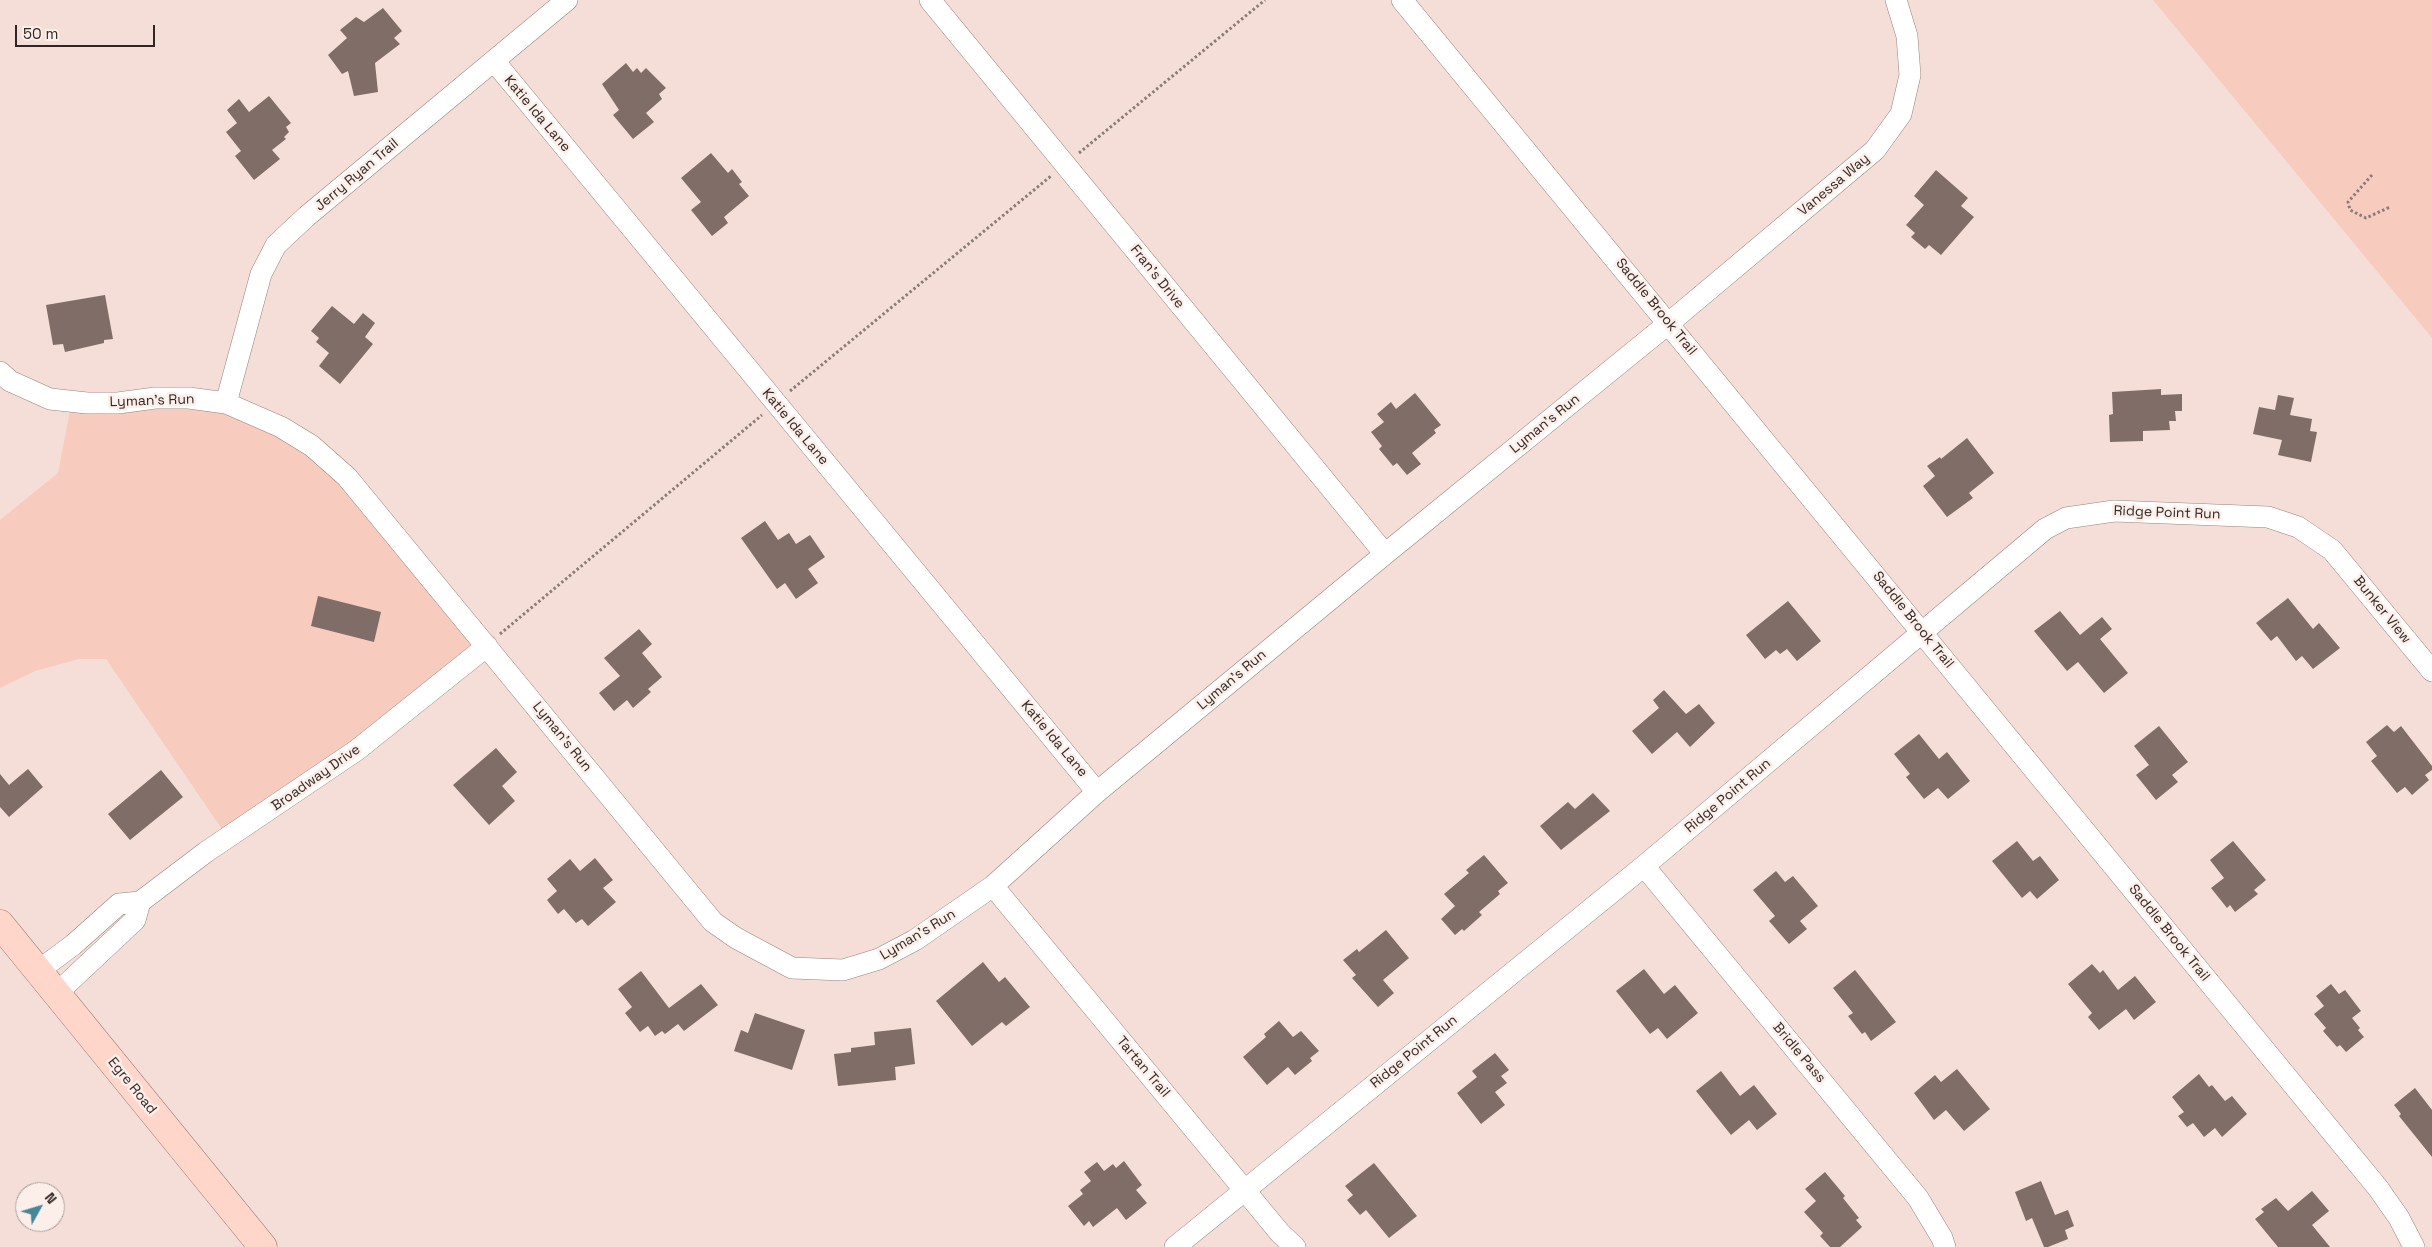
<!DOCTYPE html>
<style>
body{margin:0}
#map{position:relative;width:2432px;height:1247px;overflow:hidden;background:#f5ded7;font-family:"Space Grotesk",sans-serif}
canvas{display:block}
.north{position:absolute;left:15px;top:1182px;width:50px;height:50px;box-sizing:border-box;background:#fceee9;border:1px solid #aa9e9b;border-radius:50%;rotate:51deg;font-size:14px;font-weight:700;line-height:20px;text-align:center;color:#302725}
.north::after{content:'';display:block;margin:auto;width:18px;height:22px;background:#468799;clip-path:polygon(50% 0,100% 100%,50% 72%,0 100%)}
.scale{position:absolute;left:15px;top:25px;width:140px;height:22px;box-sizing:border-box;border:2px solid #302725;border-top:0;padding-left:6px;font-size:15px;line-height:18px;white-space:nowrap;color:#302725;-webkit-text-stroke:4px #fceee9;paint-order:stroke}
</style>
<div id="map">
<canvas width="2432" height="1247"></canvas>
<div class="north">N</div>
<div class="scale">50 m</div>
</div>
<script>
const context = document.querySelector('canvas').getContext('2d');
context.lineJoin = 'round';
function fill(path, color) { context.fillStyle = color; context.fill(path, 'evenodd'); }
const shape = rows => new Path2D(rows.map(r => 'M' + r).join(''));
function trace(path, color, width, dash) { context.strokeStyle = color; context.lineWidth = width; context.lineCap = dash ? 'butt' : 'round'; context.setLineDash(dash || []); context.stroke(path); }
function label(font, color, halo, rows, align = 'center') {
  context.font = font + ' "Space Grotesk",sans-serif'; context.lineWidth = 5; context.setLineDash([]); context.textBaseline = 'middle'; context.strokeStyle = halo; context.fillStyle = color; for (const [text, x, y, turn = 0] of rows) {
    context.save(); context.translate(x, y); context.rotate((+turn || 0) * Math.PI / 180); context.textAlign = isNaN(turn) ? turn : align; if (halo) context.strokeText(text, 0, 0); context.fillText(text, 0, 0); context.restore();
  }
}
const green = shape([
 [2153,0,2432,0,2432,338,2258,127],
 [189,398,312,446,487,646,228,838,106,659,79,659,35,671,0,688,0,520,58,473,72,401]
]);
const building = shape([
 [383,8,402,31,394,38,400,44,375,63,378,92,354,96,348,71,342,74,328,55,347,38,340,30,356,17,364,22],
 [626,63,633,72,637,68,641,73,646,68,666,88,659,94,662,99,646,113,654,122,633,139,613,115,619,110,602,84],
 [269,96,291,123,286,127,289,132,284,137,286,139,272,150,280,159,254,180,235,156,241,151,226,132,237,123,227,110,239,99,249,112],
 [711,153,728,173,732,169,742,182,739,184,749,196,724,217,728,223,712,236,691,210,701,202,681,178],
 [1936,170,1968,198,1961,206,1974,217,1941,255,1929,245,1925,249,1911,237,1915,233,1906,225,1924,205,1914,196],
 [105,295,113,339,104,340,104,343,65,352,63,344,53,345,46,305],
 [332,306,354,324,363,313,375,323,365,337,373,344,340,384,319,366,329,353,316,342,319,338,311,331],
 [2161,389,2161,395,2182,394,2182,411,2175,411,2176,421,2169,421,2170,430,2143,431,2143,441,2110,442,2109,415,2113,414,2112,392],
 [1415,393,1441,425,1434,430,1436,433,1412,453,1421,464,1407,475,1397,463,1393,466,1379,449,1382,446,1371,432,1384,422,1377,414,1391,402,1396,409],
 [2278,395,2294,398,2290,415,2312,419,2310,431,2317,432,2311,462,2278,455,2282,440,2253,434,2259,407,2275,410],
 [1967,438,1994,473,1969,493,1973,498,1947,517,1923,486,1935,476,1927,466,1940,457,1941,459],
 [765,521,778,540,789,533,796,544,810,535,825,557,808,569,818,583,796,599,785,583,777,589,741,538],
 [318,596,381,612,374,642,311,626],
 [2288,598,2313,629,2319,623,2340,648,2313,669,2302,656,2296,661,2277,636,2271,641,2256,623],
 [1788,601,1821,641,1797,661,1787,649,1780,654,1776,650,1765,659,1746,635],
 [2060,611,2080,635,2102,617,2112,629,2100,639,2128,673,2104,693,2078,662,2067,671,2034,631],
 [639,629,652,644,642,653,662,677,648,689,651,692,633,708,627,700,614,711,599,693,620,676,604,658],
 [1664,690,1686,714,1699,704,1715,723,1690,747,1677,732,1652,754,1632,731,1659,708,1653,700],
 [2387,725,2394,732,2401,726,2432,766,2432,770,2425,775,2429,780,2412,795,2405,787,2397,793,2371,761,2377,756,2366,742],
 [2159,726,2188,762,2172,775,2178,782,2156,800,2136,775,2149,765,2134,746],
 [1919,734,1939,759,1947,752,1970,781,1948,799,1938,788,1924,799,1906,777,1910,774,1894,754],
 [496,748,517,772,502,786,515,801,489,825,453,785],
 [28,769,43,787,9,817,0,807,0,774,9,785],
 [161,770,183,797,130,840,108,814],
 [1593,793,1610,811,1561,850,1540,826,1568,802,1575,809],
 [2017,841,2033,861,2040,856,2059,880,2037,899,2030,891,2022,898,1992,861],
 [2233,841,2266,880,2254,890,2258,894,2235,912,2230,905,2227,908,2211,888,2224,878,2210,860],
 [1484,855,1508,883,1498,891,1500,894,1479,912,1482,915,1464,931,1462,929,1455,935,1441,919,1455,906,1444,894,1469,873,1466,870],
 [595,858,613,880,603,888,616,902,588,926,582,919,576,923,564,909,558,914,547,900,557,891,547,879,570,859,580,871],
 [1776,871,1785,882,1793,876,1818,906,1800,921,1807,929,1789,944,1769,921,1775,916,1753,890],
 [1386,930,1409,958,1383,980,1394,993,1378,1007,1352,978,1356,975,1343,960,1357,949,1359,952],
 [983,962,999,982,1005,977,1030,1007,1006,1026,1002,1022,972,1046,936,1001],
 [2092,964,2100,973,2103,970,2118,990,2135,976,2156,1002,2134,1020,2126,1009,2099,1030,2088,1017,2092,1013,2068,984],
 [1644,969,1664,994,1675,985,1698,1013,1667,1039,1658,1028,1650,1034,1616,991],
 [1855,970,1896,1022,1871,1041,1865,1032,1862,1034,1848,1016,1853,1013,1833,988],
 [641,971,669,1008,701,984,718,1005,684,1031,678,1024,665,1034,662,1031,655,1036,648,1026,640,1032,625,1013,632,1007,618,989],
 [2331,984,2339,994,2345,990,2361,1011,2352,1018,2360,1028,2358,1030,2364,1037,2346,1052,2340,1045,2337,1047,2323,1031,2326,1028,2314,1014,2324,1006,2316,996],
 [755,1013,805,1030,792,1070,734,1051,741,1030,748,1033],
 [1279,1021,1293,1037,1301,1031,1319,1051,1310,1058,1312,1061,1295,1075,1288,1067,1267,1085,1243,1057,1266,1037,1264,1034],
 [911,1028,915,1064,895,1067,896,1080,838,1086,834,1054,851,1052,851,1048,875,1045,874,1032],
 [1495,1053,1509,1070,1501,1076,1507,1083,1495,1092,1505,1105,1481,1124,1457,1093,1477,1077,1472,1071],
 [1957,1069,1990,1109,1964,1131,1946,1110,1934,1120,1914,1093,1935,1075,1941,1082],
 [1721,1071,1740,1096,1754,1085,1777,1114,1757,1130,1749,1120,1731,1135,1696,1091],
 [2199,1074,2209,1087,2212,1085,2225,1101,2232,1096,2247,1114,2222,1137,2215,1128,2204,1137,2193,1123,2187,1127,2178,1116,2184,1112,2172,1097],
 [2415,1088,2432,1110,2432,1157,2399,1116,2401,1114,2394,1105],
 [1124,1161,1142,1185,1136,1190,1147,1203,1126,1220,1117,1208,1093,1227,1089,1221,1084,1226,1068,1206,1083,1194,1080,1190,1091,1181,1084,1172,1097,1162,1104,1171,1113,1164,1116,1168],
 [1374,1163,1417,1216,1389,1238,1366,1210,1360,1215,1347,1200,1353,1195,1345,1186],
 [1825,1172,1845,1196,1843,1198,1859,1218,1856,1220,1862,1227,1840,1247,1830,1247,1820,1236,1823,1233,1804,1212,1816,1201,1805,1189],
 [2041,1181,2055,1215,2068,1210,2074,1226,2065,1230,2068,1239,2048,1247,2044,1247,2032,1218,2026,1221,2015,1192],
 [2312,1191,2329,1211,2312,1225,2330,1247,2278,1247,2255,1219,2264,1212,2261,1209,2276,1198,2288,1211]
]);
const path = shape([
 [1079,153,1265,0],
 [2372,175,2348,202,2350,210,2366,218,2390,207],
 [790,391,1051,176],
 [500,634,762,415]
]);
const street = shape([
 [930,0,1385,554],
 [1402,0,2378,1188,2399,1218,2414,1247],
 [494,61,1097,792],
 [0,372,10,381,50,399,87,403,118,403,155,398,189,398,226,403,281,427,312,446,347,477,713,922,736,938,792,968,843,970,879,959,915,940,993,886,1097,792,1385,554,1669,323,1875,150,1901,114,1910,75,1907,36,1896,0],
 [226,403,261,274,276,245,307,216,567,0],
 [1644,866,1918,1198,1942,1238,1945,1247],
 [993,886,1280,1233,1295,1247],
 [38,971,73,945,119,904,140,902,206,852,357,750,487,646],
 [56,994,135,920,140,902],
 [1175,1247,1644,866,2045,529,2066,518,2114,511,2268,517,2298,527,2332,550,2432,671]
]);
const secondary = shape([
 [0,924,263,1247]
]);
const streetNames = [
 ["Katie Ida Lane",537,114,50],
 ["Jerry Ryan Trail",357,175,-40],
 ["Vanessa Way",1834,185,-40],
 ["Fran's Drive",1157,277,51],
 ["Saddle Brook Trail",1656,307,51],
 ["Lyman's Run",152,401,-2],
 ["Lyman's Run",1545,424,-39],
 ["Katie Ida Lane",795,427,50],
 ["Ridge Point Run",2167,513,2],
 ["Bunker View",2382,610,51],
 ["Saddle Brook Trail",1913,620,51],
 ["Lyman's Run",1232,680,-40],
 ["Lyman's Run",562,737,51],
 ["Katie Ida Lane",1054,739,50],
 ["Broadway Drive",316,778,-35],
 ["Ridge Point Run",1728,796,-40],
 ["Saddle Brook Trail",2169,933,51],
 ["Lyman's Run",918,935,-31],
 ["Ridge Point Run",1414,1052,-39],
 ["Bridle Pass",1799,1053,50],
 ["Tartan Trail",1143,1067,50],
 ["Egre Road",132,1086,51]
];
fill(green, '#f7cbbe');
fill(building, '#816d67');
trace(street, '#98837c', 22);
trace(secondary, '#98837c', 29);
trace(path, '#8b7c77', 3, [2.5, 2.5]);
trace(street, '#fff', 21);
trace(secondary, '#ffd6c9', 28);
label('14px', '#302725', '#fceee9', streetNames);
</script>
